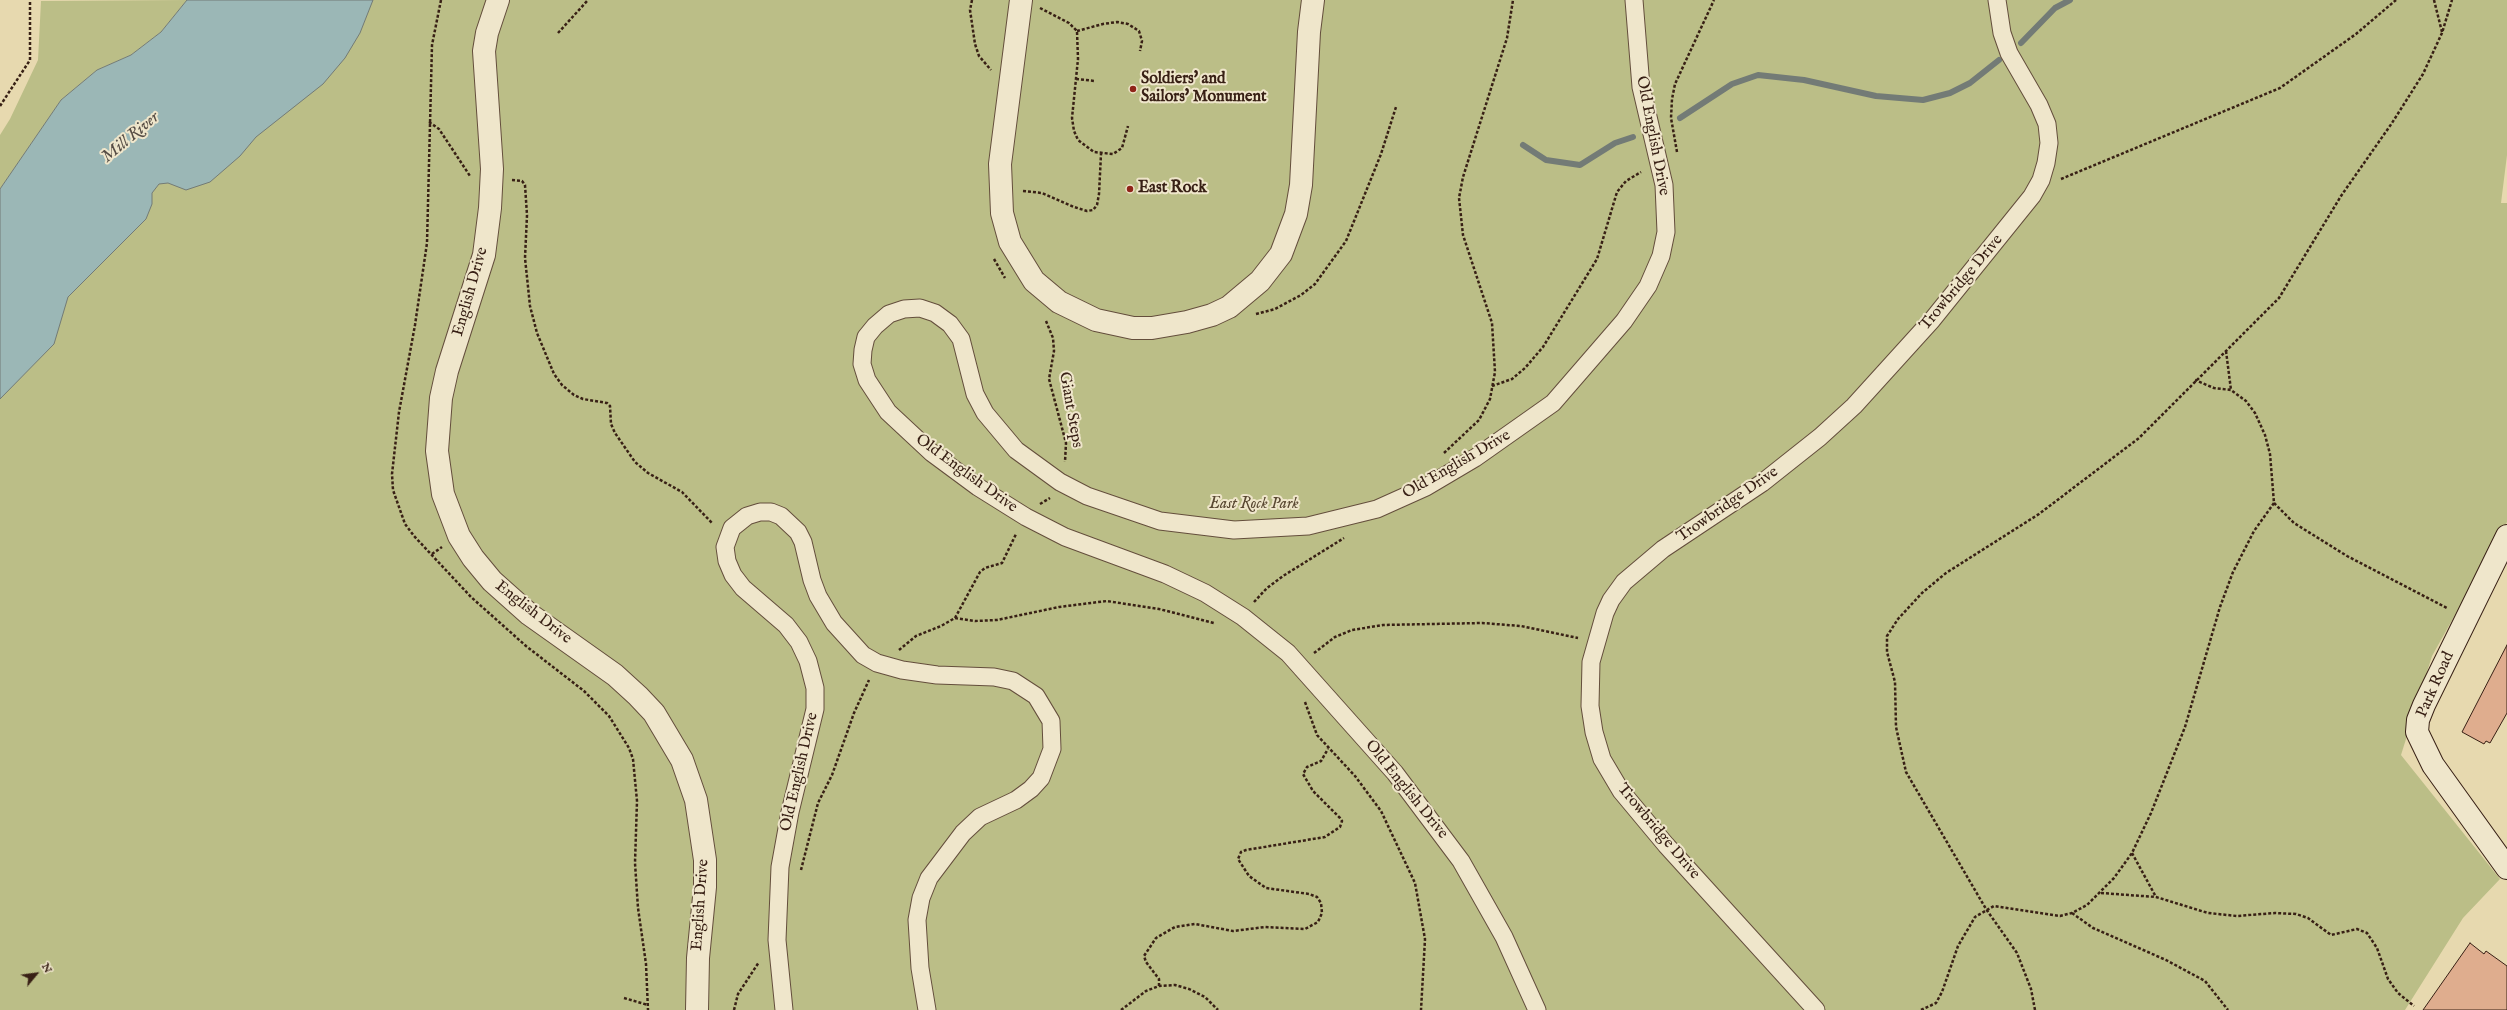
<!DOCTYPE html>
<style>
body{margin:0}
#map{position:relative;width:2507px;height:1010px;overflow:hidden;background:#e7d9af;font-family:"IM FELL English",serif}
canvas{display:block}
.north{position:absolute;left:16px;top:954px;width:40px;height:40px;-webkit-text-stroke:3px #efe6cb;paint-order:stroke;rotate:61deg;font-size:11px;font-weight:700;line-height:16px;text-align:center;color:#382015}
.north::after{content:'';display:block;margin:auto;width:14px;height:18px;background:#382015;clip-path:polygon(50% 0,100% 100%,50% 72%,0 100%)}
</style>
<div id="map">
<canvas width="2507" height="1010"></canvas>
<div class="north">N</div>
</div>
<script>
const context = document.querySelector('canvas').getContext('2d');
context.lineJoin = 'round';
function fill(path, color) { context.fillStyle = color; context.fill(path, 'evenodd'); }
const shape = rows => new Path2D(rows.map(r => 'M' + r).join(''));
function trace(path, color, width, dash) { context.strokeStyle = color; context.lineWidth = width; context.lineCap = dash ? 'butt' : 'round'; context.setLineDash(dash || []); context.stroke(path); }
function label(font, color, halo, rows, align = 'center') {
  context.font = font + ' "IM FELL English",serif'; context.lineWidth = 4; context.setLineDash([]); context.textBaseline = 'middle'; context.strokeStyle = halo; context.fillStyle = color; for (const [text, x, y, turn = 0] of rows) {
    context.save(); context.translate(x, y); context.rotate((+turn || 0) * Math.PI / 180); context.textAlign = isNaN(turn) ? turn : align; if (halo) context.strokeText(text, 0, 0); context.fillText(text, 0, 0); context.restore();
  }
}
const green = shape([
 [187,0,161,32,131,55,97,70,61,100,0,189,0,135,10,119,38,60,41,1],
 [308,0,2507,0,2507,155,2501,203,2507,203,2507,522,2432,656,2401,755,2500,879,2463,918,2405,1010,0,1010,0,358]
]);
const water = shape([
 [187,0,373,0,360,33,345,58,323,84,256,137,240,156,210,182,186,190,168,183,159,184,152,193,152,204,146,219,68,297,54,344,0,399,0,189,61,100,97,70,131,55,161,32,187,0]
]);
const stream = shape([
 [2021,43,2055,8,2070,0],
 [1680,118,1732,84,1758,75,1804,80,1876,96,1923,100,1950,93,1970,83,1999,60],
 [1523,145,1546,160,1580,165,1615,143,1633,137]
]);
const building = shape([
 [2507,645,2507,713,2490,743,2486,741,2484,744,2462,732,2507,645],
 [2470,943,2484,954,2486,951,2507,966,2507,1010,2423,1010,2470,943]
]);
const path = shape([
 [441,0,432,45,427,243,415,325,399,412,392,474,393,490,405,524,414,536,471,597,526,646,584,691,609,716,629,748,633,759,637,801,635,863,638,908,646,964,648,1010],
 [972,0,970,10,975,44,979,56,991,70],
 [2434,0,2442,32],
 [1040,8,1069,23,1077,31,1078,59,1072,118,1074,131,1078,140,1094,152,1113,154,1122,148,1128,126],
 [1077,31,1103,24,1117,22,1128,24,1139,31,1142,41,1140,51],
 [558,33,588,0],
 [1076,79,1095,81],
 [0,106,30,60,30,0],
 [429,122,439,129,470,176],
 [1677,152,1671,118,1672,99,1675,84,1714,0],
 [2061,179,2280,88,2356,34,2396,0],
 [512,180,522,181,525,185,527,215,525,258,530,306,537,333,554,374,562,385,574,395,583,399,607,403,610,406,611,424,615,433,635,462,648,473,682,492,713,524],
 [1023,191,1042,193,1074,207,1087,211,1093,210,1097,205,1099,194,1101,154],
 [994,259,1005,278],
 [1256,314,1275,309,1301,295,1315,284,1346,241,1381,154,1396,107],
 [1046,321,1053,338,1054,351,1049,379,1066,443,1065,462],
 [2226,351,2231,390],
 [1492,386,1512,379,1525,368,1543,347,1597,259,1617,192,1626,181,1641,172],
 [1444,453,1479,420,1490,399,1495,372,1492,323,1463,235,1459,198,1463,177,1507,38,1513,0],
 [2274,503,2294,523,2347,556,2447,608],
 [1040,504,1050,498],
 [432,554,442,547],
 [1254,602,1267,588,1283,576,1344,538],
 [955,618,975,621,997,620,1059,607,1107,601,1159,609,1214,623],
 [899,650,916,636,941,626,955,618,980,572,985,568,1002,563,1016,534],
 [1314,653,1335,637,1352,630,1383,625,1482,623,1521,626,1578,638],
 [1305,702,1317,735,1355,776,1381,811,1415,883,1425,939,1421,1010],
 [2132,853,2156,897],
 [801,870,818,803,832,775,854,713,869,680],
 [2101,893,2156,897,2208,913,2237,916,2275,913,2296,914,2308,918,2331,935,2357,929,2367,933,2377,948,2388,979,2398,993,2414,1006],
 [2072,913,2093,928,2166,960,2205,981,2228,1010],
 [1159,986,1159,979,1146,962,1144,956,1156,938,1175,927,1195,924,1233,931,1265,927,1305,929,1318,922,1322,913,1321,903,1317,897,1309,894,1266,888,1249,876,1238,859,1241,852,1246,850,1325,837,1340,827,1342,821,1340,818,1313,791,1303,774,1307,767,1321,761,1328,749],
 [624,998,648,1005],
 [734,1010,738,994,759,962],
 [1121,1010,1146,991,1159,986,1175,985,1189,989,1205,997,1218,1010],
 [1921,1010,1936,1003,1942,992,1958,946,1975,917,1994,906,2060,916,2072,913,2087,905,2114,878,2132,853,2151,813,2185,727,2220,607,2233,572,2254,531,2274,503,2270,454,2265,435,2255,413,2246,401,2231,390,2214,388,2195,380],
 [2035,1010,2031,989,2017,953,1986,909,1906,772,1896,727,1895,682,1887,652,1887,636,1898,619,1922,593,1946,573,2039,514,2139,438,2279,298,2341,196,2392,123,2423,74,2442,33,2452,0]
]);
const pedestrian = shape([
 [784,1010,777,940,780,867,790,812,815,709,815,688,808,661,799,642,786,625,743,588,733,575,727,561,725,547,732,528,747,516,760,512,771,512,781,516,798,532,803,542,812,580,818,596,834,623,863,655,877,663,902,670,937,675,994,677,1013,681,1036,696,1051,721,1052,749,1041,778,1031,789,1016,800,980,817,963,833,929,878,921,898,917,920,920,968,927,1010],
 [1537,1010,1504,937,1461,861,1395,773,1288,653,1243,617,1205,593,1165,574,1065,537,1026,517,978,487,932,453,888,412,867,380,862,364,863,350,866,337,875,326,889,314,904,309,920,308,935,313,950,324,961,339,975,394,985,413,1016,450,1060,482,1087,496,1160,521,1234,530,1308,526,1377,509,1426,487,1475,458,1553,403,1624,321,1648,286,1661,256,1666,232,1664,185,1641,87,1634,0],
 [1816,1010,1666,845,1621,791,1602,759,1594,732,1590,706,1591,662,1605,613,1611,600,1624,582,1663,549,1762,483,1820,437,1854,406,1932,320,2032,196,2041,180,2046,163,2049,143,2047,124,2039,105,2009,53,2002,33,1997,0]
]);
const minor = shape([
 [498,0,487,33,484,51,492,169,490,208,484,255,447,371,441,398,437,451,443,494,459,536,473,558,492,581,529,614,615,675,638,696,654,713,682,760,696,800,705,860,705,887,698,958,697,1010],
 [1021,0,1000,164,1002,213,1010,242,1034,281,1059,302,1096,320,1133,328,1152,328,1187,322,1212,315,1229,307,1260,281,1281,254,1296,214,1301,185,1309,32,1313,0]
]);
const secondary = shape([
 [2507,536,2424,705,2418,720,2417,732,2433,765,2507,868]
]);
const markers = [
 [1133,89,4,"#8f2418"],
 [1130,189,4,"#8f2418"]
];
const poiNames = [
 ["Soldiers' and",1141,80],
 ["Sailors' Monument",1141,98],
 ["East Rock",1138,189]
];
const streetNames = [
 ["Old English Drive",1652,136,79],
 ["Trowbridge Drive",1962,283,-50],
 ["English Drive",471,292,-74],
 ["Giant Steps",1070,410,80],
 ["Old English Drive",1457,465,-30],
 ["Old English Drive",966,474,36],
 ["Trowbridge Drive",1728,505,-35],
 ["English Drive",533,613,38],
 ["Park Road",2436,685,-66],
 ["Old English Drive",800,772,-77],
 ["Old English Drive",1406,790,51],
 ["Trowbridge Drive",1658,832,50],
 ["English Drive",701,905,-86]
];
const parkNames = [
 ["East Rock Park",1254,505]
];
const waterNames = [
 ["Mill River",131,138,-40]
];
fill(green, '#bbbe87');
fill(water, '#9bb7b6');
trace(water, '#737b76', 1);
trace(stream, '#737b76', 6);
fill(building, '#dfad8e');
trace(building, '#382015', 1);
trace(pedestrian, '#644e3c', 19);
trace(minor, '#644e3c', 24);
trace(secondary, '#382015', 24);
trace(path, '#382015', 2.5, [3, 2]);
trace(pedestrian, '#efe6cb', 17);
trace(minor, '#efe6cb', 22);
trace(secondary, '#efe6cb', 22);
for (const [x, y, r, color] of markers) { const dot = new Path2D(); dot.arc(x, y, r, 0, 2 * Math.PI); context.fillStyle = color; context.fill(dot); trace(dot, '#efe6cb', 1.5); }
label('bold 16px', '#382015', '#efe6cb', poiNames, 'left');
label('16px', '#382015', '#efe6cb', streetNames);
label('italic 16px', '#594832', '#efe6cb', parkNames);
label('italic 17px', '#564d45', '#efe6cb', waterNames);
</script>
